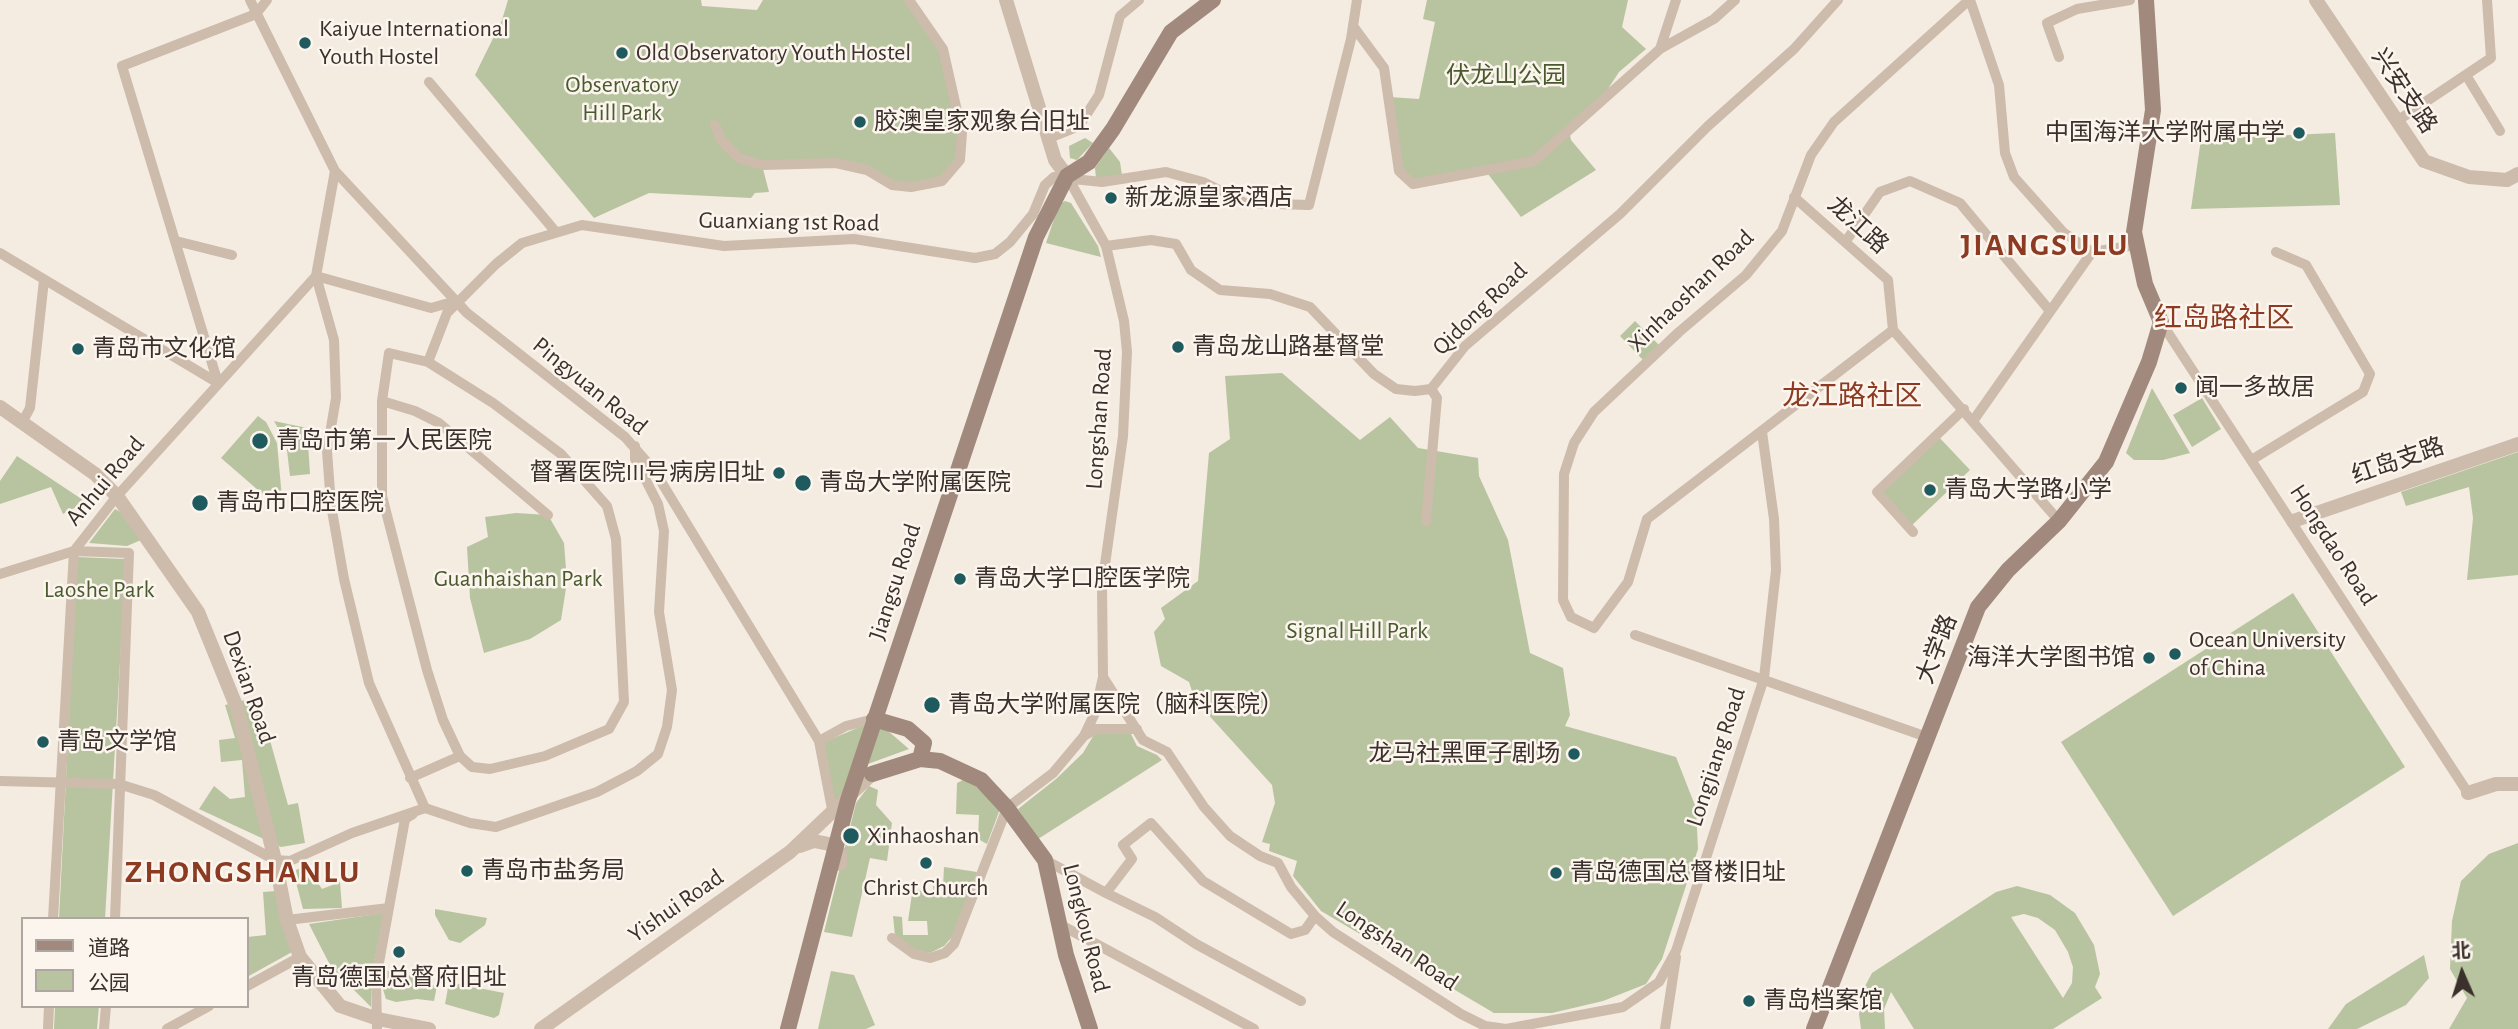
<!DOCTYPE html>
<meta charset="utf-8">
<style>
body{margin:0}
#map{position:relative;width:2518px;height:1029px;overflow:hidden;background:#f4ebe1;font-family:"Alegreya Sans","Noto Sans SC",sans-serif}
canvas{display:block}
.legend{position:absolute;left:21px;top:917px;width:228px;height:91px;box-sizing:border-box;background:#fbf5ee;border:2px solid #aea6a0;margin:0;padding:9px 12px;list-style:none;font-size:21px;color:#3b302b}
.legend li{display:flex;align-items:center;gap:14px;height:35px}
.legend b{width:35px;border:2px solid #aea6a0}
.north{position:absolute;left:2427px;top:938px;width:70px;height:70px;-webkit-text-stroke:5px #fbf5ee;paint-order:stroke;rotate:357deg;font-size:19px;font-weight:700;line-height:28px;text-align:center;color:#3b302b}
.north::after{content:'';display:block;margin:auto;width:24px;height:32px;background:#3b302b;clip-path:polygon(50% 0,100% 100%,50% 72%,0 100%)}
</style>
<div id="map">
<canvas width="2518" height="1029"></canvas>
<ul class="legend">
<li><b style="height:9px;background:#a18a7d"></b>道路</li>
<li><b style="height:19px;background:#b8c4a0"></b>公园</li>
</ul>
<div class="north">北</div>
</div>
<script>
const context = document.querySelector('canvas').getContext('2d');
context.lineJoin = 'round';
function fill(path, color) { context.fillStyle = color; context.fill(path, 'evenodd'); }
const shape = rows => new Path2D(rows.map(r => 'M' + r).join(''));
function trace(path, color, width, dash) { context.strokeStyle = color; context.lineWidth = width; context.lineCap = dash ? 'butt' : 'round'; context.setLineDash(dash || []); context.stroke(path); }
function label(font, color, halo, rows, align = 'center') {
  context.font = font + ' "Alegreya Sans","Noto Sans SC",sans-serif'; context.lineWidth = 5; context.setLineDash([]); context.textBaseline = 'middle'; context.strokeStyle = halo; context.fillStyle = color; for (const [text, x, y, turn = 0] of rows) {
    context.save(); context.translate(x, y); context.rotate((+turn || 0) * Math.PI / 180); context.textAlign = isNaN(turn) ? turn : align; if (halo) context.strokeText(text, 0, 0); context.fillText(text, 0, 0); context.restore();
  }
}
const green = shape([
 [508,0,701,0,702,6,757,10,763,0,909,0,943,49,953,84,960,160,942,181,911,187,836,163,762,165,769,192,755,193,751,198,649,193,594,218,475,75,502,20],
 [1427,0,1628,0,1622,27,1646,49,1619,72,1604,95,1569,130,1571,140,1596,170,1521,217,1488,174,1405,181,1389,97,1419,99,1435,22,1423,19],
 [2335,133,2340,205,2191,209,2201,139],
 [1085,138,1093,143,1077,160,1070,158,1069,146],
 [1109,148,1120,162,1122,175,1096,178,1095,168],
 [1065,201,1071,203,1098,246,1101,257,1046,243,1059,204],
 [1635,321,1659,345,1643,360,1620,336],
 [1282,373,1360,440,1390,417,1418,448,1478,458,1479,476,1508,540,1530,653,1563,668,1570,715,1565,726,1676,757,1696,808,1698,849,1662,959,1646,984,1603,1001,1552,1013,1494,1013,1321,911,1293,876,1297,861,1269,851,1270,844,1262,842,1275,803,1272,785,1195,700,1189,682,1161,666,1154,632,1165,619,1161,608,1198,581,1209,453,1230,439,1225,376],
 [2152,388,2190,453,2163,460,2134,460,2126,453],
 [2202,398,2221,429,2192,447,2173,415],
 [258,416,266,422,277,443,282,498,273,503,221,458],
 [274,421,307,428,310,474,290,476,286,442],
 [1937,435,1970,470,1910,527,1877,492],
 [2518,452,2518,575,2467,580,2473,518,2469,487,2406,506,2401,492],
 [17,456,86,502,63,514,51,487,0,504,0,481],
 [115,509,124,514,141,540,127,546,89,543],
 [516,513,548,515,564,543,567,582,561,620,530,639,484,653,470,598,467,547,488,537,485,517],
 [77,557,126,559,105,919,59,919],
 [2293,593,2405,767,2173,916,2061,742],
 [258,697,288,805,298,803,305,843,281,847,199,809,214,786,230,799,245,797,242,760,221,762,219,740,235,738,225,705],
 [869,723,847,795,835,801,822,743],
 [880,724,909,749,868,764],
 [1130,732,1137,746,1157,755,1162,760,1038,839,1018,809,1056,779,1083,753,1095,733],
 [967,778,1000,809,987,844,978,839,979,815,956,814,957,783],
 [869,786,878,790,876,805,892,823,887,861,870,858,852,937,824,932,856,803],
 [2518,843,2518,1029,2449,1029,2467,998,2450,969,2452,921,2461,881,2489,854],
 [307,866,322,889,340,882,342,908,303,909,293,871],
 [944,867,977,872,952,937,944,946,930,953,915,950,895,936,893,916,902,917,903,935,928,935,927,921,908,921,912,894,916,890,934,893,933,886,943,887],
 [2017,886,2050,895,2075,913,2094,945,2100,974,2095,987,2102,998,2053,1029,1914,1029,1891,992,1884,1009,1885,1029,1861,1029,1859,1014,1863,990,1872,973,1996,892],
 [2024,914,2038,918,2055,930,2068,952,2073,967,2072,983,2063,998,2011,917],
 [276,891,292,952,247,977,247,937,266,935,263,892],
 [435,909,487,918,485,925,460,943,449,940,435,915],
 [384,913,371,978,371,1007,331,967,309,924],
 [2424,955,2429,978,2406,1005,2357,1029,2328,1029,2346,1004],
 [384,970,433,980,432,985,437,986,434,1001,417,999,396,1002,386,999,381,983],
 [831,971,854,975,875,1025,866,1029,818,1029],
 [453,983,504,993,499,1015,494,1018,445,1004,448,988,452,989],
 [55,1006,99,1006,97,1029,54,1029]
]);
const minor = shape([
 [250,0,335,171,467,313,625,437,654,470,819,741,833,814],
 [1970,0,1999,85,2005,153,2014,177,2063,232,2092,252,2136,245],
 [256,14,267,0],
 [1353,26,1384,68,1399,171,1413,184,1534,161,1660,49,1676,0],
 [1660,49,1714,19,1735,0],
 [2059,57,2047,23,2077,9,2130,0],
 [2466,75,2500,131],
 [429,82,555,231],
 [2397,121,2491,58,2487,0],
 [715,125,721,140,739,158,762,165,836,163,867,170,892,185,911,187,942,181,960,160,962,133,943,49,909,0],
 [1049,138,1079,126,1099,95,1120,16,1139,0],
 [1794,197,1888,280,1893,330],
 [176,241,232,255],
 [1846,241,1880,192,1910,181,1960,203,2050,311],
 [1106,246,1151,240,1176,244,1191,270,1220,290,1270,294,1310,307,1374,374,1396,389,1415,391,1431,389,1465,346,1620,214,1708,126,1794,49,1838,0],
 [0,253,218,383],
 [316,276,334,340,336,398,327,451,331,505,344,579,369,683,425,808,470,823,496,827,597,792,637,771,658,754,667,727,672,690,659,612,664,531,658,504,635,459,635,446],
 [316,276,431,308,456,301],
 [2161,322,2468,793],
 [1893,330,1647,519,1628,582,1594,628,1571,617,1563,600,1564,474,1574,443,1594,412,1679,332,1746,275,1782,231,1811,155,1834,122,1969,0],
 [1893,330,2059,521],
 [389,353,428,362,493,403,561,454,607,506,616,539,624,702,609,729,545,756,490,769,472,767,460,756,443,720,427,670,382,496,382,401,389,353],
 [428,362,447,313,496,264,522,243,582,225,724,246,854,239,975,258,995,254,1010,242,1033,214,1045,185,1054,177,1102,182,1166,172,1203,182,1245,203,1309,205,1351,39,1357,0],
 [218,383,122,66,256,14],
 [382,401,415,411,439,423,548,515],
 [23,421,30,408,44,280],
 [1973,421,2092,252],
 [2253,459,2363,392,2370,374,2306,265,2276,252],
 [331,505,382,496],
 [1426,521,1437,398,1431,389],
 [1913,532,1877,492,1964,409],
 [0,574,74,551,129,553],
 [1635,635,1927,737],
 [1103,677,1143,740,1167,752,1204,807,1230,836,1260,856,1278,863,1291,887,1315,916,1333,932,1461,1014,1485,1026,1506,1029,1623,1007,1659,982,1676,951,1764,678,1776,570,1774,519,1762,432],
 [1084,736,1096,729,1137,729],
 [819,741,846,726,874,719],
 [410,778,460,756],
 [0,781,119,784,154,795,275,860,290,861,352,833,425,808],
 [1045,860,1106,893,1132,859,1123,845,1151,823,1203,881,1291,934,1305,930,1315,916],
 [1106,893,1155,917,1196,944,1301,1001],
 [53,919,74,551,117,496,316,276,335,171],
 [115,919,129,553],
 [287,920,389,908],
 [1059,924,1254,1029],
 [892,938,914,954,930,958,945,953,954,944,1007,808,1053,773,1084,736,1095,713,1103,677,1102,586,1123,436,1127,352,1124,321,1106,246,1067,176],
 [247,986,300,957],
 [48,1029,49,1006],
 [104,1029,106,1006],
 [167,1029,209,1006],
 [377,1029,376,979,405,819,413,814],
 [1665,1029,1676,957]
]);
const tertiary = shape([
 [1006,0,1055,160,1067,176],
 [2316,0,2424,161,2469,177,2507,180,2518,174],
 [0,407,95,474,117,496,198,612,237,708,275,860,287,920,300,957,340,1006,378,1019,429,1029],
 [2293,521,2518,444],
 [2468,793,2496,784,2518,784],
 [800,846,814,841,829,844,840,853,840,864],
 [541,1029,790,852,872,774]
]);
const secondary = shape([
 [874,719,908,729,924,743,920,759],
 [872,774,920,759,940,761,981,780,1007,808,1045,860,1066,955,1090,1029],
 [788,1029,848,800,1036,237,1067,176,1089,162,1113,129,1171,32,1213,0],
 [1814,1029,1978,607,2008,570,2059,521,2106,462,2149,362,2161,322,2145,284,2134,232,2153,110,2146,0]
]);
const markers = [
 [305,43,7,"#1f5a5e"],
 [622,53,7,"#1f5a5e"],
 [860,122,7,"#1f5a5e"],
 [2299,133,7,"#1f5a5e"],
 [1111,198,7,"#1f5a5e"],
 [1178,347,7,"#1f5a5e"],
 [78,349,7,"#1f5a5e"],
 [2181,388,7,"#1f5a5e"],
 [260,441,9,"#1f5a5e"],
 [779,473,7,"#1f5a5e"],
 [803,483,9,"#1f5a5e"],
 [1930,490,7,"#1f5a5e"],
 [200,503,9,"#1f5a5e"],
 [960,579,7,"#1f5a5e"],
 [2175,654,7,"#1f5a5e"],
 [2149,658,7,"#1f5a5e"],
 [932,705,9,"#1f5a5e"],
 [43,742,7,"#1f5a5e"],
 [1574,754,7,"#1f5a5e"],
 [851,836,9,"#1f5a5e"],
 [926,863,7,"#1f5a5e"],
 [467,871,7,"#1f5a5e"],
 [1556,873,7,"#1f5a5e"],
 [399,952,7,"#1f5a5e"],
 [1749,1001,7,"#1f5a5e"]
];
const poiNames = [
 ["Kaiyue International",319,29],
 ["Youth Hostel",319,57],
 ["Old Observatory Youth Hostel",636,53],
 ["胶澳皇家观象台旧址",874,122],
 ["中国海洋大学附属中学",2285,133,"right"],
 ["新龙源皇家酒店",1125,198],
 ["青岛龙山路基督堂",1192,347],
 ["青岛市文化馆",92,349],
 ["闻一多故居",2195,388],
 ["青岛市第一人民医院",276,441],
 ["督署医院III号病房旧址",765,473,"right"],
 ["青岛大学附属医院",819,483],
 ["青岛大学路小学",1944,490],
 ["青岛市口腔医院",216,503],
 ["青岛大学口腔医学院",974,579],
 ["Ocean University",2189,640],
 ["of China",2189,668],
 ["海洋大学图书馆",2135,658,"right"],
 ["青岛大学附属医院（脑科医院）",948,705],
 ["青岛文学馆",57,742],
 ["龙马社黑匣子剧场",1560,754,"right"],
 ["Xinhaoshan",867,836],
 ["青岛市盐务局",481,871],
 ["青岛德国总督楼旧址",1570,873],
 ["Christ Church",926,888,"center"],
 ["青岛德国总督府旧址",399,978,"center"],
 ["青岛档案馆",1763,1001]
];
const parkNames = [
 ["伏龙山公园",1506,76],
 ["Observatory",622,85],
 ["Hill Park",622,113],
 ["Guanhaishan Park",518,579],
 ["Laoshe Park",99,590],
 ["Signal Hill Park",1357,631]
];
const streetNames = [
 ["兴安支路",2404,91,56],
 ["Guanxiang 1st Road",789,222,1],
 ["龙江路",1858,225,42],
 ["Xinhaoshan Road",1691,291,-44],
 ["Qidong Road",1480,309,-44],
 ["Pingyuan Road",590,386,39],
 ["Longshan Road",1099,419,-86],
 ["红岛支路",2398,461,-19],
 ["Anhui Road",105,481,-50],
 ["Hongdao Road",2333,545,57],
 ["Jiangsu Road",895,582,-72],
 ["大学路",1937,649,-69],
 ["Dexian Road",249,687,71],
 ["Longjiang Road",1716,757,-72],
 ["Yishui Road",676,906,-35],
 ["Longkou Road",1086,928,76],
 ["Longshan Road",1397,946,34]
];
const quarterNames = [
 ["红岛路社区",2224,319],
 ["龙江路社区",1852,397]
];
const districtNames = [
 ["JIANGSULU",2045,245],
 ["ZHONGSHANLU",243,872]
];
fill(green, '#b8c4a0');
trace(minor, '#cdbbac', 10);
trace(tertiary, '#cdbbac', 14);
trace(secondary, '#a18a7d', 16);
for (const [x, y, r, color] of markers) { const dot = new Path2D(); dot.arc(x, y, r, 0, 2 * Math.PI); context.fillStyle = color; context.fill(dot); trace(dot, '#fbf5ee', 2.5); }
label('24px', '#3b302b', '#fbf5ee', poiNames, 'left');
label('24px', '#4a5a2e', '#fbf5ee', parkNames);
label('24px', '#3b302b', '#fbf5ee', streetNames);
label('28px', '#8c3b22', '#fbf5ee', quarterNames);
context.letterSpacing = '2px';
label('bold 32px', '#8c3b22', '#fbf5ee', districtNames);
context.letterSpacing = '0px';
</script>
